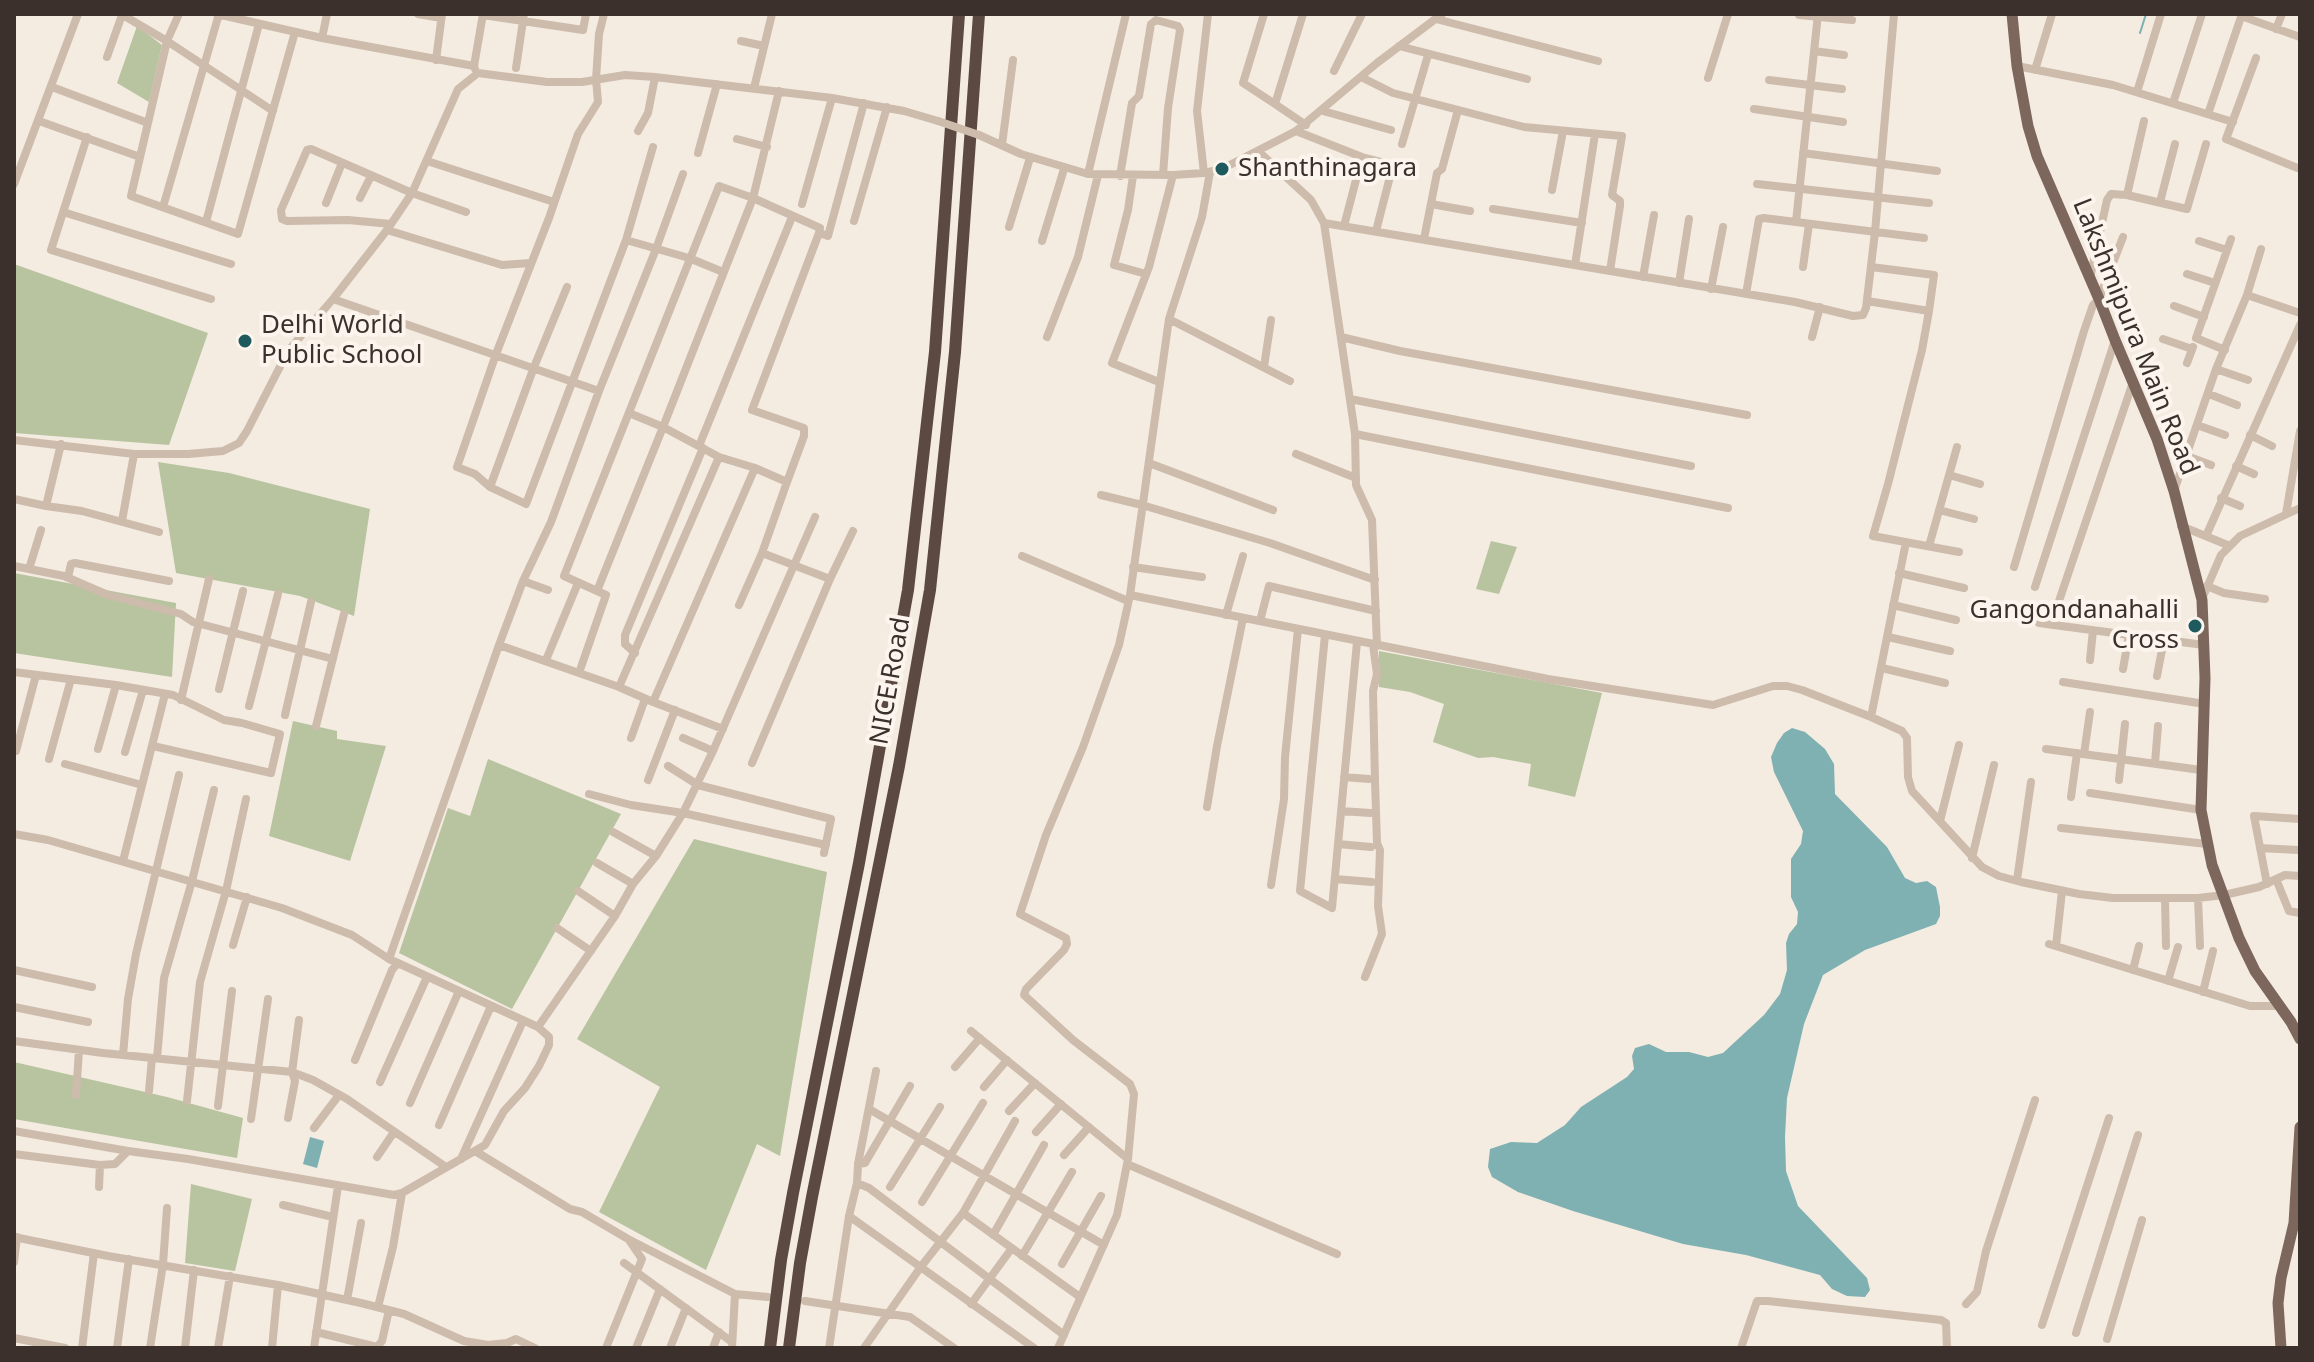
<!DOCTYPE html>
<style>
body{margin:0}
#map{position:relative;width:2314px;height:1362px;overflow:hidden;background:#f4ebe1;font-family:"Noto Sans",sans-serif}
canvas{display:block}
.frame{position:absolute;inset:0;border:16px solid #3b302b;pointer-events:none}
</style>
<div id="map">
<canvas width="2314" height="1362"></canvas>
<div class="frame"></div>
</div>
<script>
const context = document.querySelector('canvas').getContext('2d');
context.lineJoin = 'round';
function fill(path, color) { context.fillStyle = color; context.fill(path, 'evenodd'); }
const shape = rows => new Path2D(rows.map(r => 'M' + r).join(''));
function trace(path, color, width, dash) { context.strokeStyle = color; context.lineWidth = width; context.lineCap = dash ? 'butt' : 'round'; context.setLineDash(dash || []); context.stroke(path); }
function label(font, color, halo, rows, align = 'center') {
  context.font = font + ' "Noto Sans",sans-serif'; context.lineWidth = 8; context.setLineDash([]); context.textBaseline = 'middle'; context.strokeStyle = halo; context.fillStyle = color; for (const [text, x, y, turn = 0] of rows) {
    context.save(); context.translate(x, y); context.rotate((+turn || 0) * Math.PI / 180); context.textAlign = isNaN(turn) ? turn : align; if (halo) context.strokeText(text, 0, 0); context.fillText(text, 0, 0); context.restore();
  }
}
const green = shape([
 [137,26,162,45,149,102,117,83],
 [14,264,208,333,169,445,14,433],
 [158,462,229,473,370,509,354,616,300,596,176,573],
 [1491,541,1517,547,1499,594,1476,589],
 [14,573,176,603,172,677,14,653],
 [1379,651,1602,693,1575,797,1528,786,1531,764,1493,757,1478,758,1433,742,1444,704,1410,692,1379,687],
 [293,721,337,731,337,739,386,746,350,861,269,836],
 [488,759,621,814,512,1009,399,953,448,808,470,816],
 [694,839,827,872,780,1156,757,1144,706,1270,599,1212,660,1087,577,1039],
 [14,1062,167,1097,243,1118,237,1158,14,1119],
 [191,1184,252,1199,235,1271,185,1263]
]);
const water = shape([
 [1792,728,1805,732,1825,749,1834,764,1835,794,1887,847,1905,878,1916,883,1927,881,1936,887,1940,907,1940,916,1936,924,1865,950,1823,975,1804,1024,1787,1098,1785,1137,1786,1171,1798,1206,1867,1278,1870,1290,1865,1297,1847,1296,1832,1289,1820,1275,1746,1255,1683,1244,1573,1211,1518,1192,1492,1177,1488,1167,1490,1149,1511,1142,1537,1143,1565,1125,1581,1107,1627,1077,1634,1069,1632,1056,1635,1048,1649,1044,1666,1052,1689,1052,1708,1057,1723,1053,1764,1015,1780,994,1787,970,1786,943,1789,934,1797,924,1798,912,1791,897,1791,859,1801,844,1803,831,1774,772,1771,757,1777,743,1784,733],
 [310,1137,324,1141,317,1168,303,1164]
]);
const stream = shape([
 [2140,33,2146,14]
]);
const minor = shape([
 [121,14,167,41,179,14],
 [217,14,322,38,474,66],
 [418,14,441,18],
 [1264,14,1243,83,1275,104],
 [1303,14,1275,104,1306,125],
 [483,15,583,30,586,14],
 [1799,15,1852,20],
 [2241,16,2300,37],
 [1436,19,1598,61],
 [2276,29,2282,14],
 [322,38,327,14],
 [741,41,764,46],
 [1399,46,1527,79],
 [1814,51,1844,55],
 [107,57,122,15],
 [2256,58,2226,139,2300,169],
 [436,60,442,14],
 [2017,66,2113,85,2233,122],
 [516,68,524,14],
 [475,69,474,66,483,14],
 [2035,70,2052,14],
 [1334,71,1362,14],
 [1361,77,1393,93,1524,127,1622,136,1612,195,1620,201,1620,206,1610,271],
 [1708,78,1728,14],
 [1769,80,1842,89],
 [52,87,148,123],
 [754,88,772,14],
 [779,91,753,198,820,228,819,233],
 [2137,92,2161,14],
 [2173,103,2202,14],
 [1754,109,1843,122],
 [273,111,167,41,131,196,238,234,295,32],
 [1323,111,1391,130],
 [2208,114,2242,14],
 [39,121,140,157],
 [2144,121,2127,195,2187,209,2206,144],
 [638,131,648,113,655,77],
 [1296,131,1362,157,1393,165,1376,231],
 [979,135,1021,154,1088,174,1173,175,1204,173,1222,169,1296,131,1377,63,1442,14],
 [87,137,51,250,211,299],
 [737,139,767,147],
 [1402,144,1428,55],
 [1002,145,1013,60],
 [1258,151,1311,200,1324,223,1355,434,1356,485,1372,520,1377,646],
 [698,153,717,84],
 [1803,153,1937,171],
 [427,161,554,202],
 [1204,173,1197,111,1208,14],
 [1088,174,1126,14],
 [1120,176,1132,103,1139,96,1151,24,1156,20,1178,26,1180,30,1168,108,1163,175],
 [1133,176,1128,210,1114,265,1146,274],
 [14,184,78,14],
 [1757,184,1929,203],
 [1552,190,1563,131],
 [360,198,371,176],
 [2160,202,2175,144],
 [326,203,342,163],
 [802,204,832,98],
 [1431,204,1470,211],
 [163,207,219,14],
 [1493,209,1582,223],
 [63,212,231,264],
 [854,221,887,107],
 [206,222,259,24],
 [1796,222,1818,14],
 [1324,223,1795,302,1853,316,1863,315,1866,308,1875,232,1894,14],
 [391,224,348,220,287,221,282,219,281,210,307,150,311,149,412,193,466,212],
 [1344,226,1362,157],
 [1009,227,1030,158],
 [387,230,502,265,531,263],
 [1424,239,1437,173,1442,169,1458,110],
 [626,240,653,147],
 [1042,241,1064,169],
 [2199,241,2227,250],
 [1575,265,1595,134],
 [1803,267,1809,224],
 [1871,267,1934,275,1929,311],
 [2187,274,2215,283],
 [1643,277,1654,215],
 [2090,278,2107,200,2111,194,2127,195],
 [1679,283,1689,219],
 [567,287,534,367,490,487,526,504,626,240,689,258,723,272],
 [1711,289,1723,227],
 [1746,294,1759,219,1764,218,1924,238],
 [2247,295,2300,313],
 [333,299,599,391],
 [1867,301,1929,311,1922,350,1888,484,1873,536,1959,552],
 [2174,306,2204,317],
 [1169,319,1290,381],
 [1047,337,1078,257,1098,175],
 [1341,337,1400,351,1747,415],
 [1812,337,1820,307],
 [2163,339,2192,349],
 [2225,350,2196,338,2231,239],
 [2187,363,2193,347],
 [1264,367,1271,320],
 [2216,369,2248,380],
 [1159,382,1112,363,1149,267,1173,175],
 [2209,394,2237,405],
 [1350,399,1691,466],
 [2197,425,2225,435],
 [1355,434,1728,508],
 [2250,435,2272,446],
 [14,440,134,454,188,454,223,451,239,443,247,431,288,351,333,299,387,230,412,193,458,89,478,73,547,82,582,82,625,75,655,77,832,98,904,111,938,121],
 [699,446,792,217],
 [1296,454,1356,478],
 [2187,456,2211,465],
 [1149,463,1273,510],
 [2236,466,2254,474],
 [1949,475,1980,484],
 [787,482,804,436,804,428,752,410,819,233,828,236,864,103],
 [490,487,475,474,457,467,496,354,549,218,578,134,598,102,596,79,599,34,604,14],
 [2174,491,2216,369,2247,295,2261,249],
 [1101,495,1142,505,1270,543,1375,580],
 [2221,498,2240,506],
 [14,499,46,506,82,511,159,532],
 [46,506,61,444],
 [1939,510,1974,519],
 [2286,514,2300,431],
 [122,521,134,454],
 [2181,526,2230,546],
 [2206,536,2300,325],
 [1929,546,1957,447],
 [762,553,830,579],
 [1022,556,1128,601],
 [14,566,64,576,108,595,181,614,193,622,333,659],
 [1133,567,1202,577],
 [2014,567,2084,331,2093,305,2099,299,2123,237],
 [29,569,41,530],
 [1899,573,1964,588],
 [68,577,71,564,75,563,169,581],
 [523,581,548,590],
 [2207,586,2224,593,2265,599],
 [2035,587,2115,340],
 [597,591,663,427,629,413],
 [1130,595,1548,679,1713,705,1773,686,1787,686,1802,690,1871,717,1902,731,1907,738,1908,777,1912,791,1982,867,1999,876,2021,882,2079,894,2113,898,2198,898,2224,895,2259,887,2285,875,2300,876],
 [2202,599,2221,555,2240,536,2300,508],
 [2059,601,2133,382],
 [1893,605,1956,620],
 [1226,615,1243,556],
 [1260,621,1269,586,1376,611],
 [2039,623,2204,645],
 [1325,635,1300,891,1332,908,1357,642],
 [1888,637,1950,651],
 [499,645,619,687,653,702,723,729],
 [635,653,625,644,625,635,703,448],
 [546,660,578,583],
 [2090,660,2093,630],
 [1882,668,1945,683],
 [2123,669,2129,635],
 [14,672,116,685,173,695,224,720,242,723,280,734,271,773,153,746],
 [579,673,606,595,564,576,719,186,753,198,663,427,719,457],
 [2157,676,2164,639],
 [2063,682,2205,704],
 [619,687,719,457,755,468,787,482,762,553,739,605],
 [219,689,243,591],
 [181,700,209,579],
 [653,702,755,468],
 [249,706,278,594],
 [285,715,311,602],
 [1871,717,1906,542],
 [316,726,344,614],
 [631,738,645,699],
 [683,738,713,751],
 [98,749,116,685],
 [2046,749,2201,770],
 [16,751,36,675],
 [125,752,143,690],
 [2084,754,2090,712],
 [49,759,71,679],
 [752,763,830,579,853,531],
 [2155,763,2158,726],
 [65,764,142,785],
 [668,766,698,785,831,819,824,853],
 [1344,777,1369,779],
 [648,780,675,710],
 [2119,780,2125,724],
 [2090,793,2201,810],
 [589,794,631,805,683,813,826,845],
 [2071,797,2077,753],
 [1207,807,1217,746,1243,618],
 [1341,811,1370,813],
 [1940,821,1959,745],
 [2061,828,2207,844],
 [613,832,656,856],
 [14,834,48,840,282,908,352,935,389,959,538,1027,549,1037,549,1045,539,1066,525,1088,504,1111,485,1145,402,1193,394,1195,188,1159,128,1151,115,1164,100,1165,14,1154],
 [1338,844,1371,847],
 [2260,848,2298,850],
 [1972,858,1994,765],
 [123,861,165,694],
 [597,863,633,884],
 [1335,879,1372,882],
 [2276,879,2289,911,2300,913],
 [2017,880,2031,782],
 [2267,884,2254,816,2300,819],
 [1271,885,1284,799,1285,757,1298,629],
 [578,891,615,916],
 [2165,898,2166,946],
 [2198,898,2200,946],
 [557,928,591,951],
 [2049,944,2250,1006,2280,1006],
 [233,945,247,897],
 [2056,946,2062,891],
 [389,959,499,645,523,581,551,522,599,391,656,249,683,174],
 [14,970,92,987],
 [2133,970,2139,946],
 [1365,977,1382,934,1378,906,1380,850,1377,843,1375,781,1373,691,1377,674,1373,645],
 [2168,981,2178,947],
 [2203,992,2213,951],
 [14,1007,88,1022],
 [538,1027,615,916,633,884,656,856,683,813,713,751,815,517],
 [971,1031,1128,1159],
 [14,1041,103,1053,292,1072,313,1080,347,1099,446,1167],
 [123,1055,128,999,136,954,179,775],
 [157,1058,164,978,192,881,214,790],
 [355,1060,392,970,398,963],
 [955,1067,980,1038],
 [380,1082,427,977],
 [984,1087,1007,1060],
 [149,1091,152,1058],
 [76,1095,79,1050],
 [187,1101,200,982,226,891,246,799],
 [410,1103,459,991],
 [218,1106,232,991],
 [869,1109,1104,1245],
 [1009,1111,1035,1083],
 [288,1118,295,1081,292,1072,299,1020],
 [251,1119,268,999],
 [439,1125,491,1006],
 [314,1128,339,1095],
 [14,1131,128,1151],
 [1036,1132,1061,1104],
 [475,1151,570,1209,582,1212,628,1239,735,1294,768,1297],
 [1064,1155,1089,1127],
 [377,1157,394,1132],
 [461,1159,523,1021],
 [858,1164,865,1163,910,1086],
 [1127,1164,1337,1254],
 [857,1183,869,1188,1064,1335],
 [99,1187,100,1165],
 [890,1187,940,1107],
 [922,1202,983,1103],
 [283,1205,333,1217],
 [963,1213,1080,1297],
 [849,1216,1034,1348],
 [993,1235,1044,1145],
 [14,1237,108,1256,278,1285,361,1303,404,1314,464,1341,488,1345,507,1343,516,1339,535,1348],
 [1022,1256,1072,1172],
 [14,1262,17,1237],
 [624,1263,732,1342],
 [1062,1264,1101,1196],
 [347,1300,361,1223],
 [805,1301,910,1317,954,1348],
 [971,1304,1012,1248],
 [1966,1304,1977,1292,1986,1251,2035,1100],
 [378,1307,393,1247,402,1193],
 [2042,1325,2109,1118],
 [316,1332,377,1347,382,1341,389,1310],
 [2076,1333,2138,1135],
 [14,1338,65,1348],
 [2107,1339,2142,1220],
 [82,1348,94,1253],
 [117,1348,129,1259],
 [150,1348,163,1264,167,1208],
 [185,1348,194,1270],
 [218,1348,230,1276],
 [272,1348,278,1285],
 [314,1348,338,1186],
 [606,1348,642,1259,629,1240],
 [636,1348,660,1289],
 [670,1348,686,1308],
 [713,1348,719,1332],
 [732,1348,735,1294],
 [829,1348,849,1216,857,1183,858,1164,876,1071],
 [864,1348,920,1268,963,1213,1015,1121],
 [1058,1348,1117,1215,1128,1159,1134,1094,1130,1084,1073,1040,1024,995,1026,989,1064,950,1067,944,1066,938,1020,914,1046,835,1083,747,1119,645,1130,595,1169,319,1202,217,1210,172],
 [1741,1348,1757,1301,1768,1301,1941,1320,1946,1323,1947,1348]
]);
const major = shape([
 [2012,14,2017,66,2028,126,2037,156,2099,299,2115,340,2157,439,2174,491,2202,600,2205,678,2201,810,2212,865,2239,938,2255,971,2291,1022,2300,1039],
 [2281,1348,2278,1303,2281,1278,2294,1223,2300,1127]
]);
const highway = shape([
 [770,1348,781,1260,793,1193,859,863,908,590,935,352,959,14],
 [789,1348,800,1263,812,1197,899,766,930,590,955,352,979,14]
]);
const minorBridge = shape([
 [938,121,979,135]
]);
const markers = [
 [1222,169,8,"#1f5a5e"],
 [245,341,8,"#1f5a5e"],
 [2195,626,8,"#1f5a5e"]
];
const poiNames = [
 ["Shanthinagara",1238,169],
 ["Delhi World",261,326],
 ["Public School",261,356],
 ["Gangondanahalli",2179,611,"right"],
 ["Cross",2179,641,"right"]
];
const streetNames = [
 ["Lakshmipura Main Road",2135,337,68],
 ["NICE Road",891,681,-80]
];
fill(green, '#b8c4a0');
fill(water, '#7fb0b2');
trace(stream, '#7fb0b2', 2);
trace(minor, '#cdbbac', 8);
trace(major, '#7d675c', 11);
trace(highway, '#5c4a42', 12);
trace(minorBridge, '#cdbbac', 8);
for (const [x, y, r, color] of markers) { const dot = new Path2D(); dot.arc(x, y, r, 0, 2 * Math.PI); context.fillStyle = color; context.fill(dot); trace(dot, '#fbf5ee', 3); }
label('26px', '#3b302b', '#fbf5ee', poiNames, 'left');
label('26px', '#3b302b', '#fbf5ee', streetNames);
</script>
